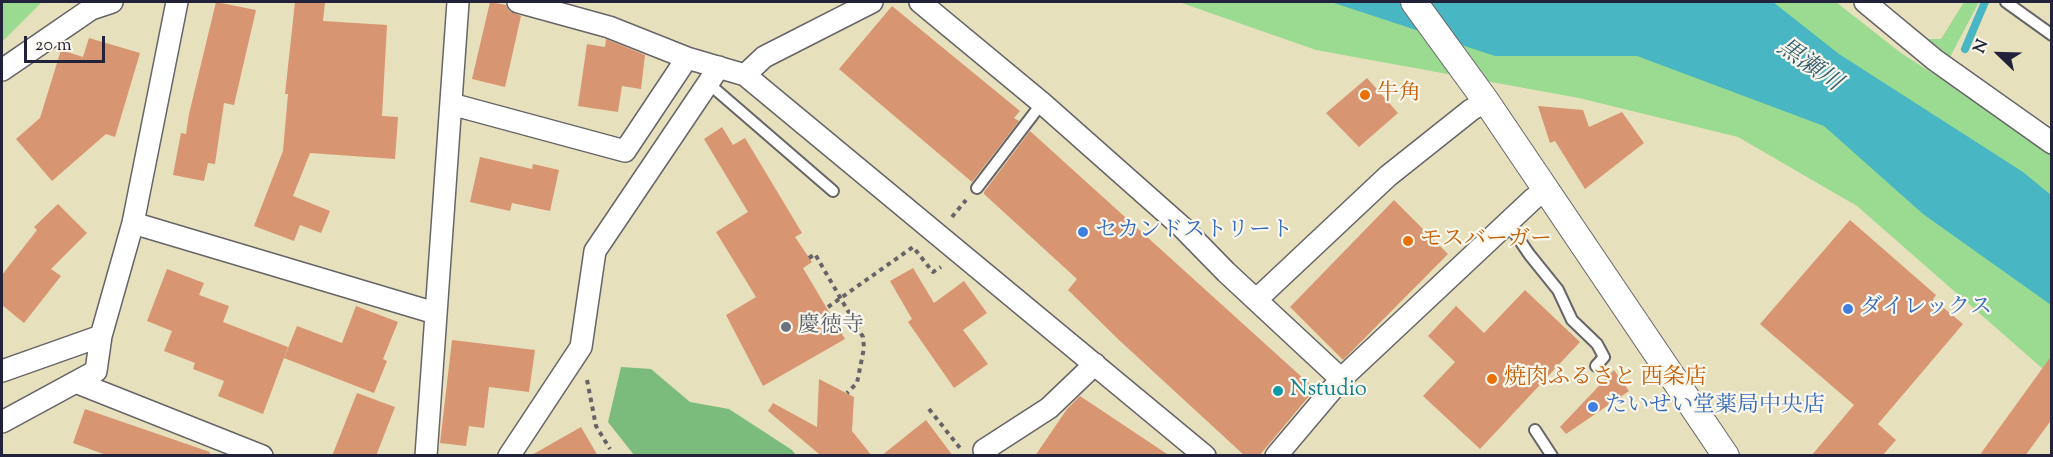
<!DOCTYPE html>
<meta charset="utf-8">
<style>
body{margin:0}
#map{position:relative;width:2053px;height:457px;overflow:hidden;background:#e7e0bc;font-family:"Sorts Mill Goudy",serif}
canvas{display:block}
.frame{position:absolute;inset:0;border:3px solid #22223b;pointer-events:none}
.north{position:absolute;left:1969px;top:24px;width:60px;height:60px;-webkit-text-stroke:4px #fbf7ec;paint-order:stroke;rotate:293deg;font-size:16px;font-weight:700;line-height:24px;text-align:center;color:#22223b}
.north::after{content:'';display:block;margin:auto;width:21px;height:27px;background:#22223b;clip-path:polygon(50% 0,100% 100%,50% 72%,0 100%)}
.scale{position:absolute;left:24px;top:36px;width:81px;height:27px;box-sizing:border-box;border:3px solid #22223b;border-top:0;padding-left:8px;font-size:18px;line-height:21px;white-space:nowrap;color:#22223b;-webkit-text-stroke:4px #fbf7ec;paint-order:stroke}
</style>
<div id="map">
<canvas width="2053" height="457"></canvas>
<div class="frame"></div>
<div class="north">N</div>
<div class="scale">20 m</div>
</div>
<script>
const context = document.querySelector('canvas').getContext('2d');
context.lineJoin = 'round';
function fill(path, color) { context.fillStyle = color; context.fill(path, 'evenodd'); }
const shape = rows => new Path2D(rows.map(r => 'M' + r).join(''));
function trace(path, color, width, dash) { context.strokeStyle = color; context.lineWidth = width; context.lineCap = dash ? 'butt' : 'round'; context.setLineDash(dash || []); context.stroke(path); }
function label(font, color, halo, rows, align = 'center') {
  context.font = font + ' "Sorts Mill Goudy","Noto Serif JP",serif'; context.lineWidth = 4.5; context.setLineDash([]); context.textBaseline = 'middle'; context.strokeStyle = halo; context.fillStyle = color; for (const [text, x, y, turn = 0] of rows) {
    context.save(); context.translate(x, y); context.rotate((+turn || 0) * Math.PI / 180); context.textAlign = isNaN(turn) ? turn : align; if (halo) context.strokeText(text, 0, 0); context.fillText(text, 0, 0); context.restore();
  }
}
const green = shape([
 [2,2,42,2,2,42],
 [1179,2,1836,2,1901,53,2051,149,2051,376,1857,206,1738,137,1579,98,1316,50],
 [1964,2,1979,2,1950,57,1928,39,1941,39]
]);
const forest = shape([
 [621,367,651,369,690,402,729,409,792,450,796,455,634,455,608,422]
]);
const water = shape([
 [1331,2,1773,2,1839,54,2023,172,2051,195,2051,305,1923,214,1824,126,1637,56,1495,56]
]);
const stream = shape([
 [1965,49,1985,2]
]);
const building = shape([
 [216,2,256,10,234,105,224,103,215,164,208,163,204,181,173,175,181,133,186,134,189,114],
 [295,2,325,2,323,21,387,25,382,116,398,117,395,159,310,153,293,196,330,211,321,233,300,225,294,241,254,226,283,151,288,94,285,94],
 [490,2,506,5,509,11,521,16,505,87,472,79],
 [892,6,1020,111,1014,118,1019,121,972,182,839,69],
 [89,38,140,53,115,137,106,134,52,181,16,139,40,118,61,50,83,57],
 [606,39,645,55,641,89,622,86,618,112,578,106,587,44,605,47],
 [1367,78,1398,113,1359,147,1326,113],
 [1538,106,1583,110,1589,127,1622,112,1644,143,1585,189,1555,141,1550,143],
 [722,127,733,145,745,138,802,233,795,237,812,262,803,268,845,339,763,386,726,315,756,297,716,232,748,212,704,139],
 [1030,131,1315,389,1259,456,1245,456,1119,340,1068,290,1077,279,984,194,984,192],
 [480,157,532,169,533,164,559,170,550,211,512,203,510,211,470,202],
 [1394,200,1448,254,1343,360,1290,307],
 [58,204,87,233,51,269,61,276,24,323,2,305,2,275,37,230,34,227],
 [1850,220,1936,295,1933,299,1963,324,1878,424,1896,440,1882,456,1811,456,1854,405,1760,324],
 [913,268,934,303,964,281,987,313,963,330,988,364,954,388,908,322,912,319,890,281],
 [167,269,204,283,199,295,229,306,223,322,288,347,263,414,218,396,224,381,193,369,195,363,164,351,172,331,147,321],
 [1525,290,1580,342,1480,449,1423,396,1455,362,1428,336,1456,306,1484,333],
 [356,306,398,322,383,359,387,361,374,393,284,358,297,326,342,343],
 [452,340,535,350,529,392,489,387,484,428,469,426,466,446,440,443],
 [2052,355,2052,419,2025,456,1979,456],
 [1614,370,1629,391,1566,434,1560,427],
 [819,379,854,397,852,431,872,456,819,454,768,411,773,403,817,427],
 [357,393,395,407,376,456,332,456],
 [1080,396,1170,456,1035,456,1067,409],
 [85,409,210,452,209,456,109,456,73,443],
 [926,420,953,456,881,456],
 [581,427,598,456,530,456]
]);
const path = shape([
 [952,217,966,200],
 [809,258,815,254,863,337,864,348,857,383,847,393],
 [828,307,913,247,933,272,941,267],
 [587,380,596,426,610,449],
 [929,409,960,448]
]);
const service = shape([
 [2006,2,2052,35],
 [708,83,833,191],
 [977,188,1042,103],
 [1508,223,1529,254,1558,290,1572,320,1597,344,1604,357,1596,366],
 [1535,430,1552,456]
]);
const minor = shape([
 [518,2,609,27,687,58,745,75,1205,456],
 [920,2,1042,103,1182,227,1226,272,1341,379],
 [1865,2,1935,60,2052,143],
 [2,70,91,9,112,2],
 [745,75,764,57,872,2],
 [451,104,625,151,687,58],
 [133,223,435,313],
 [1256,300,1388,176,1471,110,1486,101],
 [2,371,101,336],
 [78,383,262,456],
 [2,422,96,371,101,336,133,223,177,2],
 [426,456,458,2],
 [509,456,581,347,595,251,719,67],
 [988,456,984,450,1049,408,1095,364],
 [1276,456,1341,379,1533,199,1545,190]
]);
const tertiary = shape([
 [1414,2,1486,101,1726,456]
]);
const markers = [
 [1365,95,6,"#e8710a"],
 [1083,232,6,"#3f7fe0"],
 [1408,241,6,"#e8710a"],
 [1848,309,6,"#3f7fe0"],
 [786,327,6,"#6b7280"],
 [1492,379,6,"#e8710a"],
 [1278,391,6,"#0f9aa8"],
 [1593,407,6,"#3f7fe0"]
];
const foodNames = [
 ["牛角",1377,95],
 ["モスバーガー",1420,241],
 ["焼肉ふるさと 西条店",1504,379]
];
const shopNames = [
 ["セカンドストリート",1095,232],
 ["ダイレックス",1860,309],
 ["たいせい堂薬局中央店",1605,407]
];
const worshipNames = [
 ["慶徳寺",798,327]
];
const cultureNames = [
 ["Nstudio",1290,391]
];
const waterNames = [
 ["黒瀬川",1808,67,35]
];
fill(green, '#9adb91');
fill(forest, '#7bbb7b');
fill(water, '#48b6c3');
trace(stream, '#48b6c3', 8);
fill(building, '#d89571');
trace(service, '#676468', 14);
trace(minor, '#676468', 24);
trace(tertiary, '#676468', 28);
trace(path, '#676468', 4, [4.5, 4.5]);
trace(service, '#fff', 10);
trace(minor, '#fff', 21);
trace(tertiary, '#fff', 26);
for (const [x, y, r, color] of markers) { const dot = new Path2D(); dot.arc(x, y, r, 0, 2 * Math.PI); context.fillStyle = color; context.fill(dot); trace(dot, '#fbf7ec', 2); }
label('22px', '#c56008', '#fbf7ec', foodNames, 'left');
label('22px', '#366cbe', '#fbf7ec', shopNames, 'left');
label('22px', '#5b616d', '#fbf7ec', worshipNames, 'left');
label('22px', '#0d838f', '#fbf7ec', cultureNames, 'left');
label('italic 24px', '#315d71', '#fbf7ec', waterNames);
</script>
